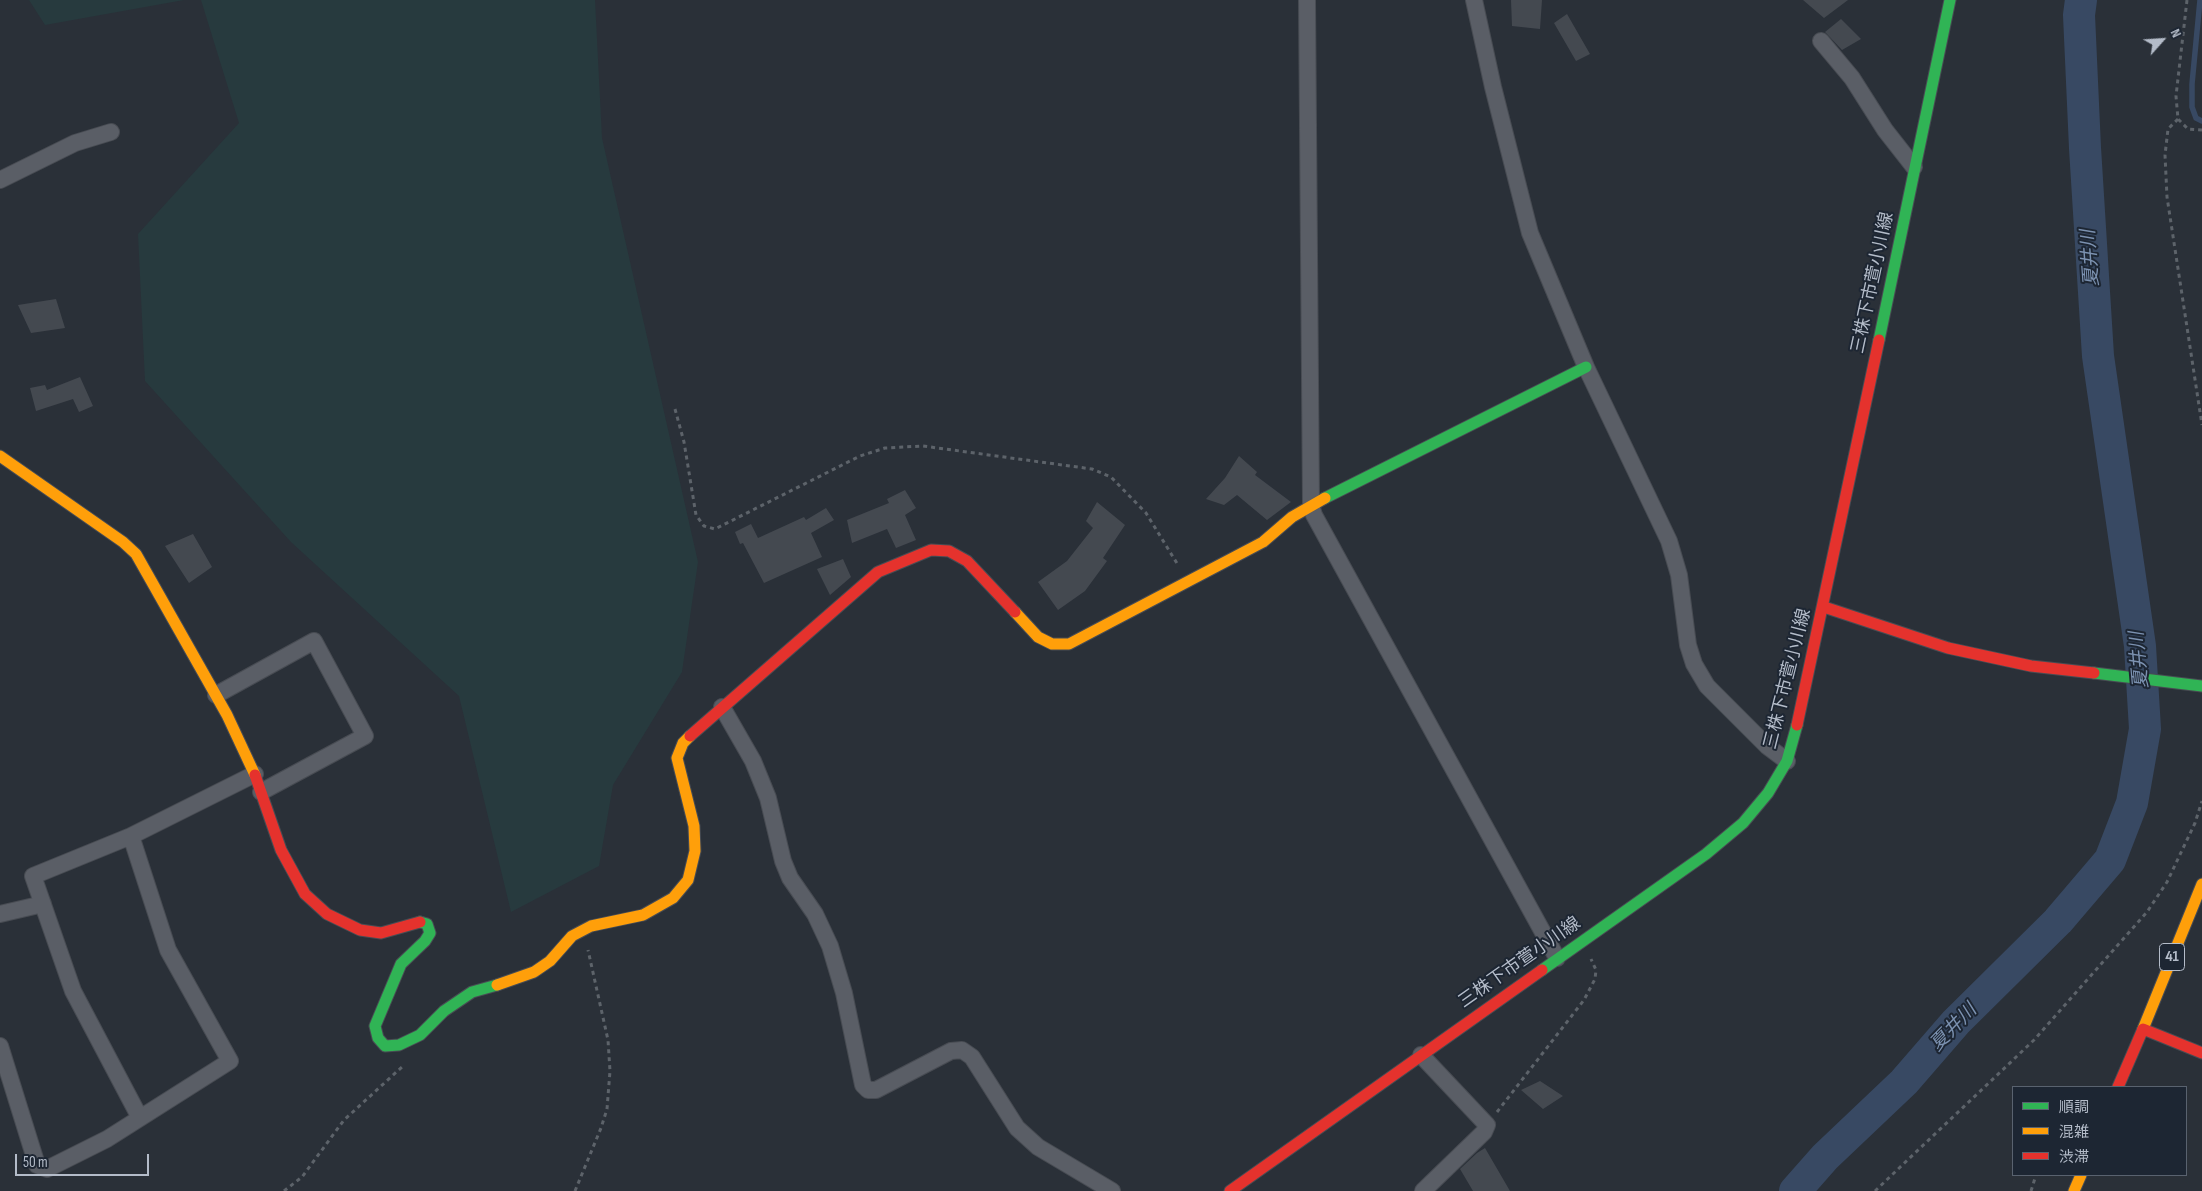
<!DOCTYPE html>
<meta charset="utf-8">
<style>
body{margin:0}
#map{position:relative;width:2202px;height:1191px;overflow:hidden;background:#2a3038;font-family:"Sofia Sans Condensed","Noto Sans JP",sans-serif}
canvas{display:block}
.legend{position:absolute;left:2012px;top:1086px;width:175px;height:90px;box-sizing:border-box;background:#1d2633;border:1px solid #59626f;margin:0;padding:6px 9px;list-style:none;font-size:15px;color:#b4bcc9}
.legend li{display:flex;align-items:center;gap:10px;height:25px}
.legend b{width:25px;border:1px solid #59626f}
.north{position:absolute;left:2137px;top:15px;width:50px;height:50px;-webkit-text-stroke:4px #1d2633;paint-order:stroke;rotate:64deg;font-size:14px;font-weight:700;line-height:20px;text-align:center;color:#b4bcc9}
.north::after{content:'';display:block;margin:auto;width:18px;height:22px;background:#b4bcc9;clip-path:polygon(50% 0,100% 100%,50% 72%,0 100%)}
.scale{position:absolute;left:15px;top:1154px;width:134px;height:22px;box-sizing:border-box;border:2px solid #b4bcc9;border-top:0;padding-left:6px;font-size:15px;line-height:18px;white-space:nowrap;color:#b4bcc9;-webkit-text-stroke:4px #1d2633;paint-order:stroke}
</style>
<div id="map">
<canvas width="2202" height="1191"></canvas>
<ul class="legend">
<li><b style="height:6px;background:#30b455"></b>順調</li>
<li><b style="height:6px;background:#ff9f0a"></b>混雑</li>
<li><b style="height:6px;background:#e5322d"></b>渋滞</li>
</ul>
<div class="north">N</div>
<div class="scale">50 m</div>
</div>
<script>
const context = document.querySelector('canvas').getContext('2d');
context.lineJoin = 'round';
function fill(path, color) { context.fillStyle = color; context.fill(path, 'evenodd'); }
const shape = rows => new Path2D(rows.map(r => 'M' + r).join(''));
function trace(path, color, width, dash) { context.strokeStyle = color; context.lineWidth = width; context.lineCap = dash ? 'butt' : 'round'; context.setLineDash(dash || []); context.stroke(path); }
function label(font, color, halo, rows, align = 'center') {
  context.font = font + ' "Sofia Sans Condensed","Noto Sans JP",sans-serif'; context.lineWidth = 4; context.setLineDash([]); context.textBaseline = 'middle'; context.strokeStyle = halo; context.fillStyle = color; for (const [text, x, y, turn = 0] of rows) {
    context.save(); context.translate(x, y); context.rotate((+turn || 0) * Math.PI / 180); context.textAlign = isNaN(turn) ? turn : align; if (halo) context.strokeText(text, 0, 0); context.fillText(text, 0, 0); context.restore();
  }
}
const green = shape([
 [29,0,184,0,45,25],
 [201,0,595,0,602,138,698,562,682,672,613,785,599,866,511,912,459,696,291,542,145,381,138,234,239,123]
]);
const stream = shape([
 [2200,0,2192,84,2192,107,2196,118,2202,121]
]);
const river = shape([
 [1795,1191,1825,1157,1904,1082,1956,1022,2058,921,2110,860,2132,803,2145,729,2140,646,2098,356,2085,148,2079,15,2081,0]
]);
const building = shape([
 [1511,0,1542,0,1540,29,1512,26],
 [1803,0,1848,0,1824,18],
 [1567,14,1590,54,1576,61,1554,23],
 [1841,19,1861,39,1842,50,1825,32],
 [56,299,65,328,31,333,18,305],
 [80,377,93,406,79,412,73,399,36,411,30,388,45,385,47,390],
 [1239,456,1257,472,1255,475,1291,502,1267,520,1237,495,1224,505,1206,499,1225,478],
 [905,490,916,508,905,515,916,540,896,548,887,529,852,543,847,520,889,503,887,499],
 [1097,502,1125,525,1103,558,1107,561,1085,591,1058,610,1038,582,1067,561,1093,528,1086,521],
 [826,508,834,520,811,533,822,557,764,583,743,543,740,544,735,532,751,524,758,538,804,517,806,520],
 [193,534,212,567,189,583,165,546],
 [843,559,851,577,830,595,817,569],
 [1540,1081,1563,1096,1543,1109,1521,1090],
 [1485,1148,1510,1191,1473,1191,1460,1169,1477,1153]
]);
const path = shape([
 [2187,0,2176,96,2178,119,2188,129,2202,130],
 [2178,119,2168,129,2165,155,2167,197,2202,425],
 [675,409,684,442,696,515,704,526,715,529,860,456,885,448,923,446,1092,469,1111,477,1146,513,1178,565],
 [1497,1112,1584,1000,1595,979,1596,970,1591,959],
 [284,1191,302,1177,344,1120,403,1066],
 [575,1191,601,1128,607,1109,610,1071,608,1040,588,950],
 [1875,1191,2034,1040,2147,912,2167,882,2195,823,2202,801],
 [2031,1191,2036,1175]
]);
const street = shape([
 [1307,0,1311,505,1314,515,1557,958],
 [1474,0,1493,87,1530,233,1586,367,1669,541,1679,575,1688,645,1694,664,1707,686,1767,746,1787,761],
 [1821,41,1852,78,1885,130,1914,167],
 [0,180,75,143,111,132],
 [216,695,314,641,365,736,261,792],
 [722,707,753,761,768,798,783,861,790,878,815,914,830,946,844,993,863,1085,868,1090,876,1090,951,1051,962,1050,972,1057,1017,1128,1038,1147,1112,1191],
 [0,914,43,904],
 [0,1046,37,1165,47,1169,107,1139,230,1061,168,950,131,836],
 [1421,1055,1487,1125,1484,1132,1423,1191],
 [140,1118,73,991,33,876,131,836,255,774]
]);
const fast = shape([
 [1879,340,1950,0],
 [1325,498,1586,367],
 [2094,673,2202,686],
 [420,922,427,924,430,933,425,941,401,964,375,1026,378,1038,385,1046,399,1045,420,1035,444,1011,472,992,497,985],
 [1542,970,1706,854,1743,823,1768,793,1787,761,1797,725]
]);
const slow = shape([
 [0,456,123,542,136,554,227,715,255,775],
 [1015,612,1038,637,1052,644,1069,644,1263,542,1292,517,1325,498],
 [497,985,534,972,550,961,572,936,591,926,643,915,673,898,688,880,695,851,694,826,677,758,683,743,690,736],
 [2143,1029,2202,884],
 [2074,1191,2081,1175]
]);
const jam = shape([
 [1824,607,1948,648,2031,666,2094,673],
 [1797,725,1879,340],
 [690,736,878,572,931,550,949,551,967,561,1015,612],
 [255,775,281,850,305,894,327,914,360,930,381,933,420,922],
 [2118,1087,2143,1029,2202,1053],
 [1230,1191,1542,970]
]);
const shields = [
 [2172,957,25]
];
const shieldNames = [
 ["41",2172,957]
];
const streetNames = [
 ["三株下市萱小川線",1873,283,-78],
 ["三株下市萱小川線",1788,679,-76],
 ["三株下市萱小川線",1520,963,-35]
];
const waterNames = [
 ["夏井川",2091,258,-94],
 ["夏井川",2140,660,-95],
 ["夏井川",1954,1028,-46]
];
fill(green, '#273a3e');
trace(stream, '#384963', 5.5);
trace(river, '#384963', 32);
fill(building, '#444950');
trace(street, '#484c53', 18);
trace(fast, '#484c53', 13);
trace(slow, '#484c53', 13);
trace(jam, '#484c53', 13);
trace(path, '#5d636a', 3, [4, 4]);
trace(street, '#5a5e66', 16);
trace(fast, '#30b455', 11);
trace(slow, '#ff9f0a', 11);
trace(jam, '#e5322d', 11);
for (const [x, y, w] of shields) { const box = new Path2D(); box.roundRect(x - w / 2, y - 13.5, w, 27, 4); context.fillStyle = '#1d2633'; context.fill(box); trace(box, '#b4bcc9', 1); }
label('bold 16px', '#b4bcc9', null, shieldNames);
label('18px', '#b4bcc9', '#1d2633', streetNames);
label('italic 19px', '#7c92b1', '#1d2633', waterNames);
</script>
